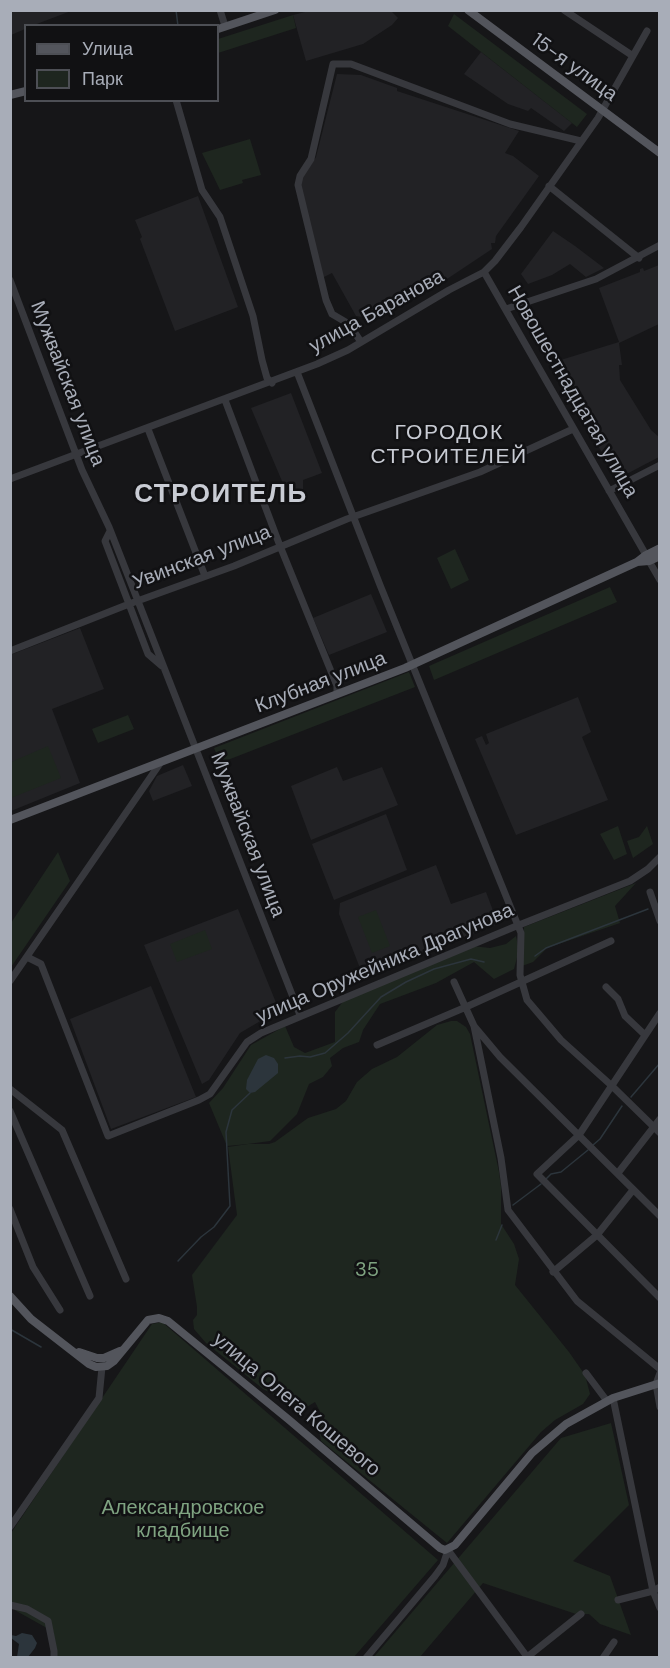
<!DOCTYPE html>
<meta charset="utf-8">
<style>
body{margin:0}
#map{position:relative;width:670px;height:1668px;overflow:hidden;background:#161618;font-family:"DM Sans",sans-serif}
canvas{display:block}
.frame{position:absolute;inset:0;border:12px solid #a8adb8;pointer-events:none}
.legend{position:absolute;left:24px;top:24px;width:195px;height:78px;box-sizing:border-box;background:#111113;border:2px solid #4d4f55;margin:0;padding:8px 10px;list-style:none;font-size:18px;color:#a8adb8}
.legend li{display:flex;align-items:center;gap:12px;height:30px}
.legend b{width:30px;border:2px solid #4d4f55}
</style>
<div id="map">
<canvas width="670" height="1668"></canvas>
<div class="frame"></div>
<ul class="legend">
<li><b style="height:8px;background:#53555c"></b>Улица</li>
<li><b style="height:16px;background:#1e261f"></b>Парк</li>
</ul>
</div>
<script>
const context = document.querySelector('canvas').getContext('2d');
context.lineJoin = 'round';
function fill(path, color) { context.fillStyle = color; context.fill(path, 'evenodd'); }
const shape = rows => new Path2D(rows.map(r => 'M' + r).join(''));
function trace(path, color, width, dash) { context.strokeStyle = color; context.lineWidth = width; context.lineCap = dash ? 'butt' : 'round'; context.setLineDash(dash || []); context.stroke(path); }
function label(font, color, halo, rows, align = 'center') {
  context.font = font + ' "DM Sans",sans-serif'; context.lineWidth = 5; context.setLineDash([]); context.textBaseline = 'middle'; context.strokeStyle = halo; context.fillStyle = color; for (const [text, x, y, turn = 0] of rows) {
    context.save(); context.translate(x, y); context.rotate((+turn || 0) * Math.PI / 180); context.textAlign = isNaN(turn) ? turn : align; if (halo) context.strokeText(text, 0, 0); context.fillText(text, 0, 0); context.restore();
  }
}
const built = shape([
 [11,10,71,10,71,11,34,25,26,26,25,29,11,35],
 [390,10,398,18,392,25,363,44,306,61,293,15,309,11],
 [481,52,572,123,564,131,531,108,528,111,508,104,464,74],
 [337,74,361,75,397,88,397,91,519,131,505,153,513,156,539,176,496,236,495,243,491,243,492,249,444,281,440,273,363,317,356,316,332,273,322,278,300,188,301,179,316,157],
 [198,196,238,307,175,331,140,239,142,237,135,220],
 [553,231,575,246,604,268,586,277,570,264,552,275,528,284,521,274],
 [659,265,659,324,619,343,622,365,619,365,620,380,651,430,659,437,659,457,617,479,551,363,619,342,599,288,640,272,640,269,643,268,644,271],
 [291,393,322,473,303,480,303,494,290,500,251,408],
 [371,594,387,632,329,655,313,618],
 [80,628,104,689,52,709,80,783,11,811,10,655],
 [578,697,591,732,582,737,608,800,516,835,475,739,482,736,486,745,489,743,486,734],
 [183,765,192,786,153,801,149,791,157,776],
 [337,767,343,781,382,767,398,805,311,840,291,786],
 [386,814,407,870,334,900,312,844],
 [436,865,451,904,486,892,498,924,363,976,339,914,340,903],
 [238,909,279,1010,240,1033,209,1080,202,1084,144,945],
 [151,986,196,1097,111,1129,70,1019]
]);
const green = shape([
 [454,14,587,114,577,127,448,26],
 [293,15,296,28,218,53,218,39],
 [250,139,261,175,242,180,243,183,220,190,202,153],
 [455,549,469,580,451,589,437,558],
 [610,587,617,602,434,680,429,666],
 [409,672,415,687,220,763,214,748],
 [128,715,134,729,98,743,92,729],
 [48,746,61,778,11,798,11,762],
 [618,826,627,854,614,860,600,834],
 [647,826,653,844,633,858,627,841,639,837],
 [58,852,70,881,11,967,11,923],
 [636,883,615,906,620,923,547,948,533,962,522,966,524,927],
 [376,910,390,946,372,953,358,917],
 [205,930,212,949,177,962,170,944],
 [516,936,519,950,514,969,494,979,474,962,436,983,380,1004,363,1030,359,1042,343,1048,330,1058,332,1066,323,1077,309,1084,297,1114,270,1141,248,1144,269,1144,275,1142,308,1118,336,1109,346,1101,357,1082,372,1069,397,1057,437,1025,451,1021,457,1021,466,1027,470,1034,499,1172,501,1187,501,1224,514,1244,519,1259,515,1285,569,1352,585,1375,590,1394,583,1404,555,1420,541,1432,447,1543,321,1441,318,1426,325,1421,315,1402,297,1413,295,1406,263,1389,206,1343,194,1329,193,1320,197,1315,197,1307,192,1275,237,1215,228,1147,248,1144,227,1146,209,1103,223,1088,251,1045,285,1026,294,1047,305,1053,335,1042,335,1012,344,1000,472,946,490,948,506,944],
 [162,1322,438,1560,354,1657,53,1657,54,1632,11,1608,11,1533,152,1324],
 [611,1423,629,1505,573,1561,610,1576,631,1635,600,1624,589,1614,576,1614,483,1583,420,1657,373,1658,561,1438]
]);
const water = shape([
 [266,1055,274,1058,278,1064,278,1073,255,1092,250,1093,246,1089,247,1080,258,1059],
 [22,1633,32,1635,37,1643,35,1648,28,1657,17,1657,19,1644,11,1638,11,1635,16,1636]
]);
const stream = shape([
 [176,10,178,26],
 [658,904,660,903],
 [535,956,546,948,648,909],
 [285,1058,300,1056,310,1057,325,1053,348,1033,381,997,406,982,434,969,471,959,484,962],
 [631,1097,660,1063],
 [593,1145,600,1139,622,1106],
 [546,1179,551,1174,561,1172,588,1150],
 [513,1205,541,1184],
 [496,1240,502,1225],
 [178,1261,201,1237,214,1227,230,1206,226,1132,232,1110,250,1093],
 [10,1329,41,1347]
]);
const minor = shape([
 [220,10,225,26],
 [564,10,633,56],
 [176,100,202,190,220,217,253,316,262,360,267,378,272,383],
 [549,186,639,258],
 [484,272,646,555],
 [10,280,82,470,109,527,300,1015],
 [506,309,596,279,660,245],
 [361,342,349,324,332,314,326,300,298,185,300,176,311,159,333,64,351,64,510,124,581,141],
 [297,372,380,585,521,933,520,975,527,1000,561,1040,612,1086,660,1133],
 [225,400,280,546,337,686,337,694],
 [148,429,205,576],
 [10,479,317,364,348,350,449,290,484,272,495,261,521,227,598,118,647,31],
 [609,491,660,465],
 [110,531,105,541,129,604,148,654,162,666],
 [649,561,660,580],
 [10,651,129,604,234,566,347,519,480,472,573,429],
 [650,892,660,921],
 [27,957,41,964,108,1136,199,1100,210,1094,247,1042,261,1033,514,927,630,881,648,869,660,857],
 [10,981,161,762],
 [454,982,474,1026,500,1057,660,1216],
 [606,987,618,999,625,1016,645,1035],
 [660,1013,579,1135,537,1174,660,1298],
 [474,1026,501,1158,508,1210,577,1301,660,1369],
 [377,1045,466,1007,611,941],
 [10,1089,62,1130,126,1279],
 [10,1111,90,1296],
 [618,1173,660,1119],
 [10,1209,33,1267,60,1310],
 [553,1272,597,1235,633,1190],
 [586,1373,607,1401],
 [660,1373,656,1384,660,1407],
 [613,1398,653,1591,660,1608],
 [10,1527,99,1398,102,1367],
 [448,1550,528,1658],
 [618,1600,653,1591,660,1587],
 [10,1605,27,1609,48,1621,54,1651,54,1658],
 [366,1658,435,1576,443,1565,448,1550],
 [526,1658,581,1614],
 [603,1658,614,1642]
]);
const major = shape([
 [468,10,660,153],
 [218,29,275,10],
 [10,95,26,91],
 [637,562,649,561,660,556],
 [10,820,405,668,637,562,646,555,660,548],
 [10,1296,31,1319,89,1364,96,1367,107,1366,114,1361,148,1320,159,1318,168,1321,288,1419,440,1548,445,1550,455,1545,532,1453,566,1424,613,1398,660,1383],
 [79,1352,97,1358,104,1358,120,1351]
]);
const streetNames = [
 ["15-я улица",574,68,36],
 ["улица Баранова",377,312,-29],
 ["Мужвайская улица",67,384,69],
 ["Новошестнадцатая улица",572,392,60],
 ["Увинская улица",202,558,-21],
 ["Клубная улица",321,683,-21],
 ["Мужвайская улица",247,835,69],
 ["улица Оружейника Драгунова",385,964,-23],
 ["улица Олега Кошевого",296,1405,40]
];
const parkNames = [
 ["35",367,1271],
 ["Александровское",183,1509],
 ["кладбище",183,1532]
];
const neighbourhoodNames = [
 ["ГОРОДОК",449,433],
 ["СТРОИТЕЛЕЙ",449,457]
];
const districtNames = [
 ["СТРОИТЕЛЬ",221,495]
];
fill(built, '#222225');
fill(green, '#1e261f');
fill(water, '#2c353c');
trace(stream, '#2c353c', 1.5);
trace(minor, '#37383d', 7);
trace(major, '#53555c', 8);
label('20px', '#a8adb8', '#111113', streetNames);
label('20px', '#7fa381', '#111113', parkNames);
context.letterSpacing = '1.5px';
label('21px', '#c9ccd4', '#111113', neighbourhoodNames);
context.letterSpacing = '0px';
context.letterSpacing = '1.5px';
label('bold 26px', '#c9ccd4', '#111113', districtNames);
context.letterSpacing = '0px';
</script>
